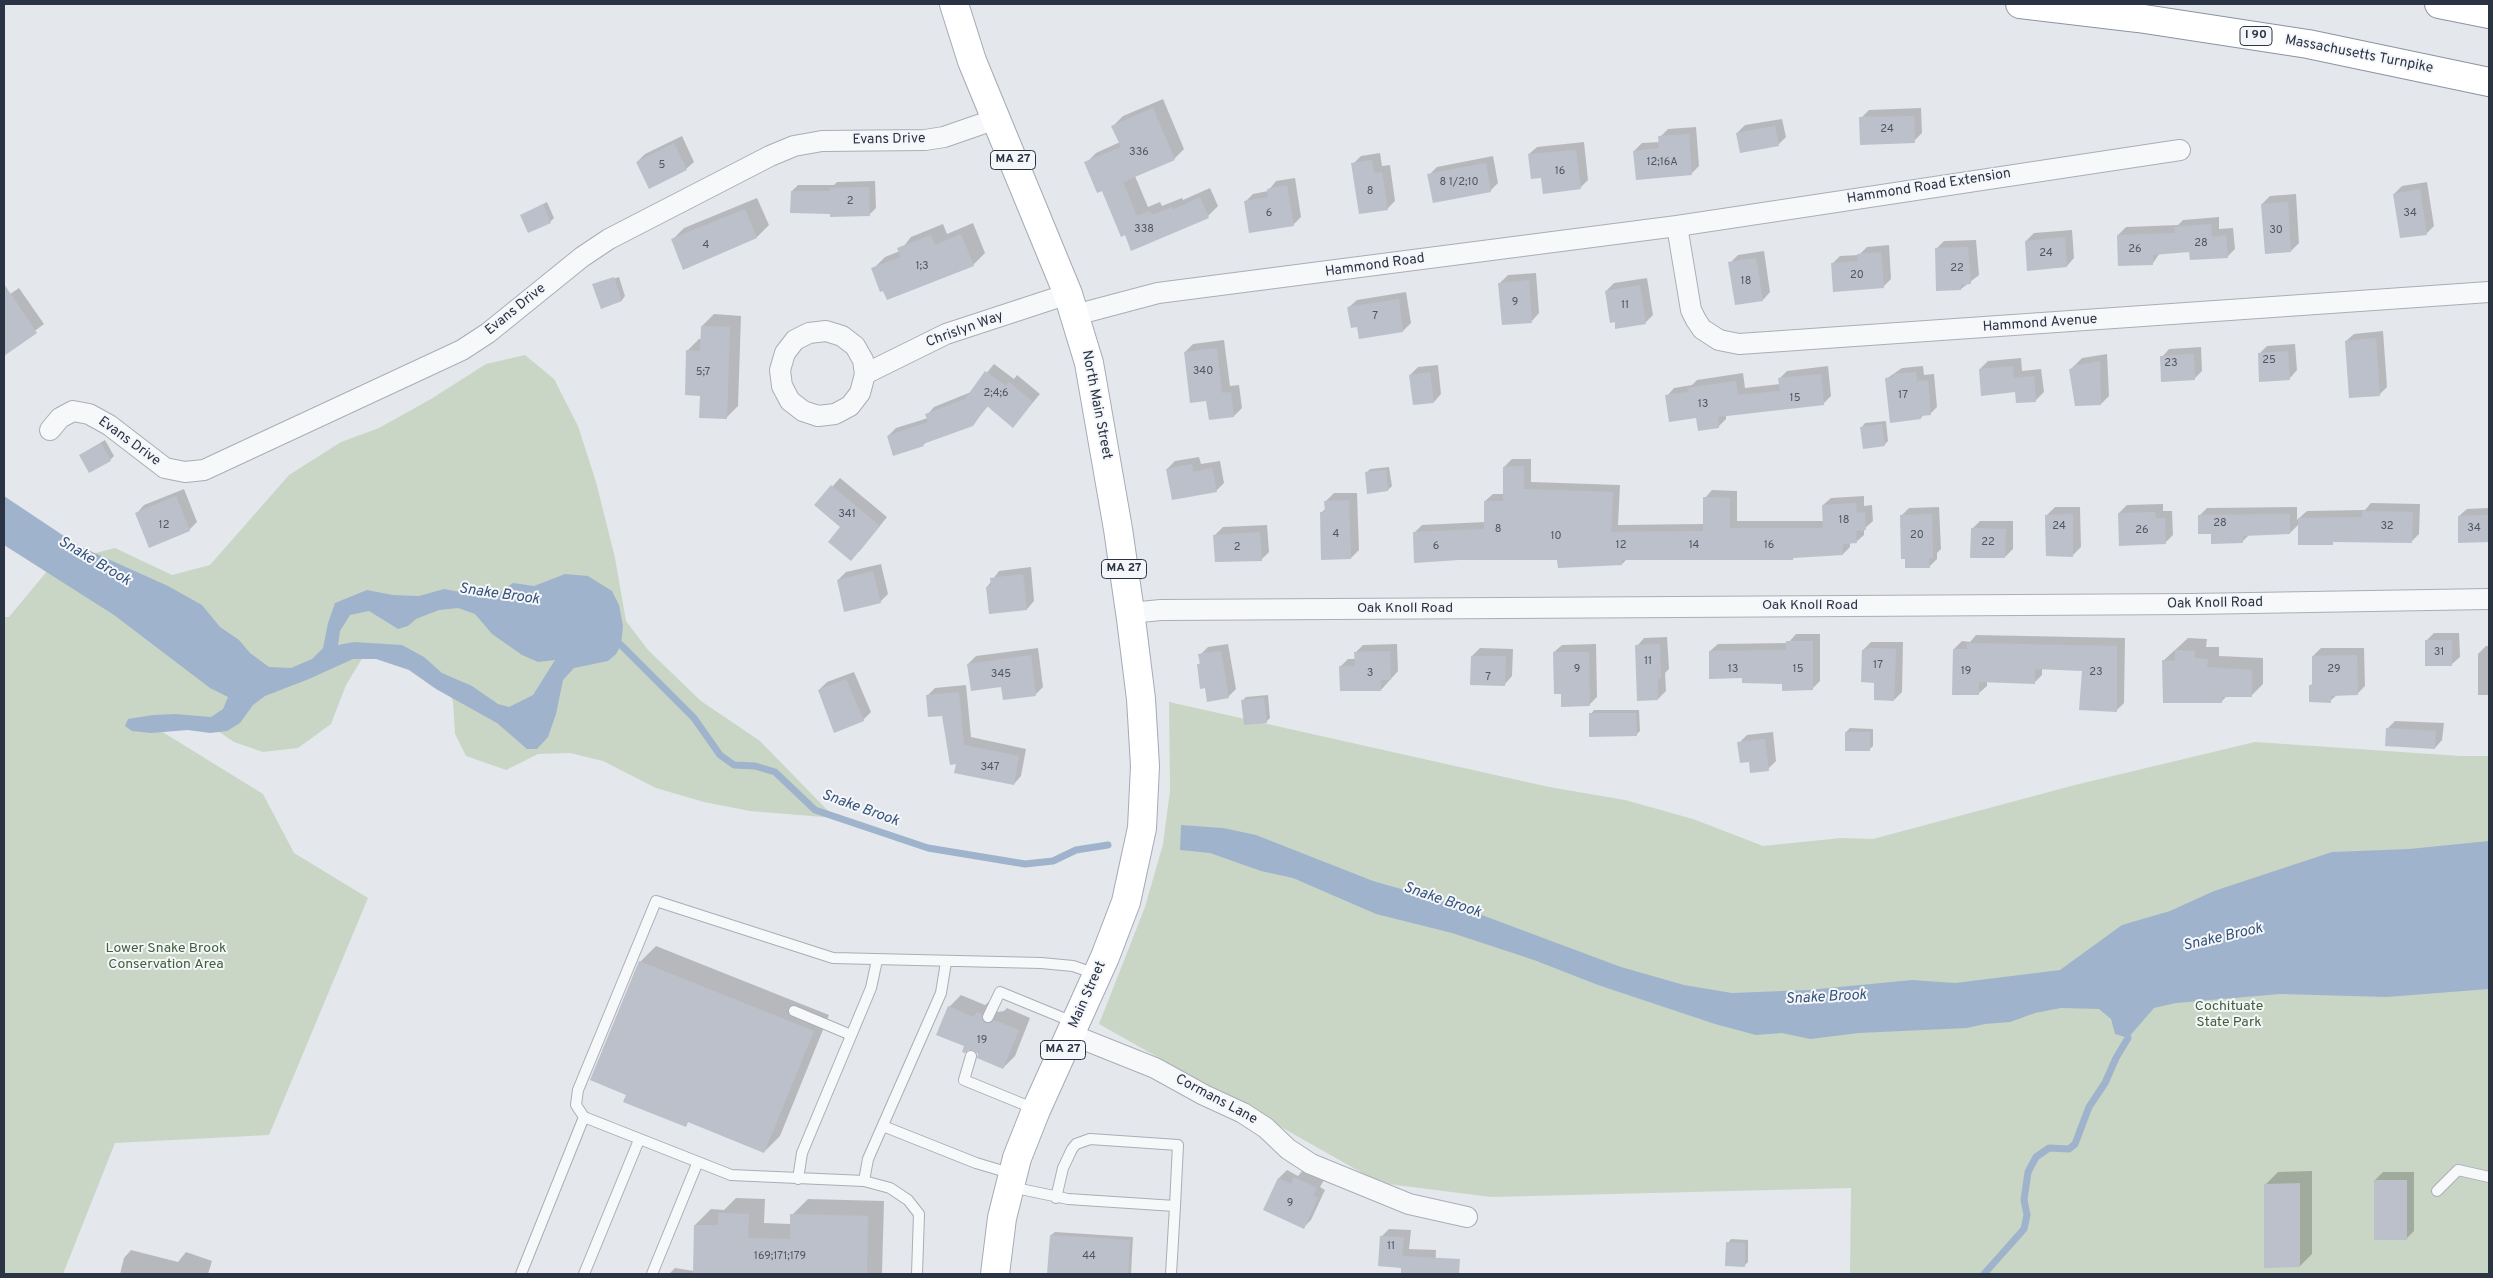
<!DOCTYPE html>
<style>
body{margin:0}
#map{position:relative;width:2493px;height:1278px;overflow:hidden;background:#e4e7ec;font-family:Overpass,sans-serif}
canvas{display:block}
.frame{position:absolute;inset:0;border:5px solid #2b3445;pointer-events:none}
</style>
<div id="map">
<canvas width="2493" height="1278"></canvas>
<div class="frame"></div>
</div>
<script>
const context = document.querySelector('canvas').getContext('2d');
context.lineJoin = 'round';
function fill(path, color) { context.fillStyle = color; context.fill(path, 'evenodd'); }
const shape = rows => new Path2D(rows.map(r => 'M' + r).join(''));
function trace(path, color, width, dash) { context.strokeStyle = color; context.lineWidth = width; context.lineCap = dash ? 'butt' : 'round'; context.setLineDash(dash || []); context.stroke(path); }
function label(font, color, halo, rows, align = 'center') {
  context.font = font + ' Overpass,sans-serif'; context.lineWidth = 4; context.setLineDash([]); context.textBaseline = 'middle'; context.strokeStyle = halo; context.fillStyle = color; for (const [text, x, y, turn = 0] of rows) {
    context.save(); context.translate(x, y); context.rotate((+turn || 0) * Math.PI / 180); context.textAlign = isNaN(turn) ? turn : align; if (halo) context.strokeText(text, 0, 0); context.fillText(text, 0, 0); context.restore();
  }
}
const green = shape([
 [525,355,554,379,578,426,596,482,615,558,626,621,648,650,701,701,760,741,835,818,750,811,704,802,656,788,603,761,570,753,538,754,506,770,466,756,455,734,453,702,442,673,371,644,346,685,331,724,298,748,263,752,234,742,196,716,148,723,263,794,294,853,368,898,269,1135,115,1143,63,1274,4,1274,4,617,9,617,53,564,115,548,172,575,210,565,289,475,341,442,379,428,431,399,486,364],
 [1169,702,1549,787,1625,800,1693,819,1763,846,1841,838,1873,839,2075,785,2255,742,2460,756,2489,756,2489,1274,1850,1274,1851,1188,1491,1197,1380,1183,1099,1024,1145,907,1163,844,1170,791]
]);
const water = shape([
 [4,496,79,546,168,586,202,605,220,627,239,640,250,653,269,667,291,668,312,659,323,648,328,623,335,603,367,590,393,595,419,596,444,589,492,598,513,583,534,586,565,574,588,576,612,591,619,605,623,626,621,645,616,654,608,661,574,668,563,680,556,714,548,737,537,749,527,749,497,723,436,689,409,670,376,659,353,659,309,679,265,696,253,705,240,723,227,731,210,733,188,730,151,733,132,731,125,726,128,719,153,715,175,714,211,717,223,709,228,697,210,688,114,615,4,545],
 [458,608,475,614,492,634,522,655,538,662,555,660,533,695,509,707,498,704,472,686,442,673,424,657,402,645,354,642,338,645,340,631,350,615,369,611,398,629,408,626,416,619,439,610],
 [1181,825,1223,828,1256,835,1373,881,1447,902,1621,967,1684,985,1732,993,1808,990,1912,980,1955,983,2060,970,2122,925,2170,911,2214,891,2332,852,2409,849,2489,841,2489,989,2387,997,2280,994,2176,1003,2154,1008,2128,1038,2115,1034,2111,1019,2099,1009,2061,1008,2035,1013,2010,1022,1985,1024,1967,1028,1859,1033,1810,1039,1782,1033,1756,1035,1715,1024,1598,985,1534,960,1452,933,1376,914,1293,878,1261,871,1210,853,1180,850]
]);
const shadow = shape([
 [1163,99,1184,149,1174,159,1135,176,1148,207,1160,202,1162,206,1182,198,1183,200,1210,188,1218,206,1208,216,1126,234,1103,189,1086,163,1096,153,1120,142,1113,126,1123,116],
 [1921,108,1922,133,1914,141,1861,118,1869,110],
 [1782,119,1786,137,1778,145,1737,133,1745,125],
 [1696,127,1699,166,1691,174,1634,151,1642,143,1660,142,1660,137,1668,129],
 [682,136,694,162,686,169,637,162,645,154],
 [1584,142,1588,180,1580,188,1542,177,1529,154,1537,147],
 [1380,153,1382,166,1390,165,1395,201,1387,209,1353,164,1361,156],
 [1493,156,1498,183,1490,191,1429,175,1437,167],
 [1295,178,1301,217,1293,225,1245,202,1253,194,1268,191,1276,181],
 [875,181,876,208,869,215,832,213,792,191,798,185,834,185,837,182],
 [2427,182,2434,226,2426,234,2394,194,2402,186],
 [2296,194,2299,243,2291,251,2262,204,2270,196],
 [757,198,769,225,757,237,672,240,684,228],
 [547,202,554,218,550,222,522,215],
 [2219,217,2219,229,2233,228,2235,249,2227,257,2190,251,2160,253,2153,263,2118,235,2126,227,2178,225,2183,220],
 [973,223,985,253,973,265,873,269,885,257,900,251,911,237,943,224,947,234],
 [2072,230,2074,258,2067,266,2026,241,2034,233],
 [1976,240,1979,275,1961,289,1936,249,1944,241],
 [1889,245,1891,279,1883,287,1832,264,1840,256,1859,255,1867,247],
 [1764,251,1770,292,1763,300,1730,263,1738,255],
 [1536,273,1539,313,1532,321,1500,283,1508,275],
 [619,277,625,296,622,300,601,307,594,285],
 [1647,278,1653,315,1645,323,1606,291,1614,283],
 [19,288,44,324,4,354,4,298],
 [1406,292,1411,323,1403,331,1358,326,1349,307,1357,300],
 [714,314,741,316,738,406,726,418,687,351,699,339,702,339,702,326],
 [2383,331,2387,387,2379,395,2346,341,2354,334],
 [1224,340,1230,386,1239,385,1242,408,1234,416,1207,400,1185,352,1193,344],
 [2295,344,2297,370,2290,378,2259,354,2267,346],
 [2201,347,2202,371,2194,379,2162,357,2169,349],
 [2107,354,2109,396,2101,404,2070,370,2082,358],
 [2021,358,2022,371,2041,369,2044,392,2036,400,2017,402,2016,391,1980,369,1988,361],
 [994,364,1014,379,1017,375,1040,394,1020,418,988,406,972,425,927,442,923,445,888,436,896,428,928,418,927,415,934,407,971,392],
 [1438,365,1441,394,1434,402,1410,375,1418,367],
 [1828,366,1831,396,1823,404,1726,415,1726,419,1718,427,1697,417,1667,396,1674,388,1692,385,1697,380,1743,373,1745,388,1780,384,1779,379,1787,371],
 [1923,366,1924,375,1934,374,1937,407,1930,414,1924,414,1921,418,1886,379,1902,368],
 [1886,421,1888,441,1884,445,1862,427,1865,423],
 [105,440,114,456,110,460,80,455],
 [1199,457,1201,464,1220,461,1224,483,1216,491,1167,469,1175,461],
 [1512,459,1531,459,1531,482,1620,485,1618,525,1704,524,1705,498,1712,490,1737,491,1737,521,1824,521,1823,505,1831,498,1864,496,1864,506,1872,505,1873,521,1864,529,1864,535,1856,542,1850,542,1850,547,1843,554,1795,556,1793,559,1627,559,1622,564,1559,558,1414,533,1422,525,1485,522,1485,501,1493,494,1505,494,1504,467],
 [1389,467,1392,486,1388,490,1366,473,1370,469],
 [840,478,887,517,859,552,842,527,816,505],
 [184,489,197,522,189,530,137,513,144,505],
 [1334,493,1357,493,1359,550,1351,558,1321,513,1326,508,1326,501],
 [2371,503,2420,504,2419,534,2411,542,2335,540,2332,544,2299,524,2290,533,2250,534,2242,542,2212,532,2199,516,2207,508,2297,507,2297,520,2307,511,2365,510],
 [2163,504,2163,511,2172,511,2173,535,2165,543,2119,513,2127,505],
 [1939,507,1941,549,1937,553,1937,559,1929,567,1901,516,1909,508],
 [2055,507,2080,507,2081,547,2073,555,2047,515],
 [2489,508,2489,541,2460,542,2459,516,2467,509],
 [1980,521,2013,521,2013,549,2005,557,1972,529],
 [1267,525,1269,552,1261,560,1215,535,1223,527],
 [881,564,888,594,880,602,838,580,846,572],
 [1031,567,1034,601,1027,609,987,587,999,571],
 [2434,633,2459,633,2460,657,2452,664,2426,641],
 [1796,634,1820,634,1820,681,1812,689,1744,677,1710,651,1718,644,1788,643],
 [1976,635,2125,638,2124,703,2116,711,2083,670,2042,668,2042,675,2034,683,1987,681,1987,686,1979,693,1954,649,1962,641,1970,642],
 [1667,637,1669,669,1665,673,1666,691,1658,699,1637,646,1644,638],
 [2188,638,2207,639,2206,647,2219,647,2219,656,2263,658,2263,684,2251,696,2227,696,2221,702,2163,661],
 [1871,642,1903,642,1902,692,1894,700,1876,682,1863,650],
 [1228,644,1236,689,1228,697,1206,687,1198,665,1201,662,1200,655,1208,647],
 [1397,644,1398,671,1381,690,1340,667,1348,659,1356,659,1355,653,1363,645],
 [1596,644,1597,697,1589,705,1562,692,1554,652,1562,645],
 [2486,646,2489,646,2489,695,2478,695,2478,654],
 [1038,648,1043,687,1036,694,1002,685,968,664,976,656],
 [1480,648,1513,649,1512,676,1505,684,1472,656],
 [2321,648,2364,648,2365,686,2357,694,2338,694,2330,701,2310,686,2314,682,2313,656],
 [854,672,871,712,863,720,819,690,827,682],
 [966,685,971,737,1026,749,1021,776,1014,784,958,762,944,714,927,696,935,688],
 [1268,695,1270,718,1266,722,1242,701,1246,697],
 [1594,710,1639,710,1640,731,1636,735,1591,714],
 [2395,721,2444,723,2442,740,2435,748,2387,729],
 [1850,728,1873,729,1873,746,1869,750,1846,732],
 [1773,732,1776,761,1768,769,1750,760,1739,743,1747,735],
 [656,946,829,1015,780,1136,764,1152,689,1121,685,1125,628,1094,640,962],
 [961,995,985,1005,990,1001,993,1002,994,1008,998,1012,1004,1011,1007,1008,1030,1018,1015,1056,1003,1068,974,1048,965,1046,949,1007],
 [1287,1170,1298,1176,1303,1170,1324,1180,1320,1187,1325,1190,1311,1220,1303,1228,1264,1209,1279,1178],
 [2312,1171,2312,1254,2300,1266,2266,1184,2278,1172],
 [2383,1172,2414,1172,2414,1231,2406,1239,2375,1180],
 [736,1198,765,1199,764,1223,791,1224,792,1215,808,1199,884,1201,882,1274,669,1274,675,1268,694,1271,695,1225,711,1209,724,1210],
 [1389,1229,1411,1230,1409,1249,1436,1250,1435,1274,1402,1274,1402,1267,1381,1237],
 [1055,1232,1133,1237,1131,1274,1049,1274,1051,1235],
 [1731,1239,1748,1240,1748,1262,1744,1266,1728,1243],
 [131,1250,178,1262,186,1252,212,1261,208,1274,120,1274,124,1258]
]);
const stream = shape([
 [612,641,621,645,694,718,720,755,734,765,755,766,775,772,815,810,928,848,1025,864,1053,861,1076,850,1108,845],
 [1984,1274,2024,1229,2027,1215,2024,1200,2028,1172,2036,1157,2049,1148,2069,1149,2075,1144,2089,1107,2105,1083,2116,1058,2128,1038]
]);
const building = shape([
 [1153,108,1175,160,1123,182,1137,216,1150,211,1152,215,1172,207,1172,210,1200,197,1209,218,1131,251,1125,235,1121,237,1102,191,1097,193,1084,162,1121,147,1111,126],
 [1914,116,1915,143,1860,145,1859,117],
 [1775,126,1779,146,1740,153,1736,133],
 [1689,134,1692,175,1636,180,1633,151,1659,148,1658,136],
 [674,143,687,170,649,189,636,162],
 [1576,150,1581,189,1543,194,1541,178,1531,179,1528,154],
 [1372,160,1374,173,1382,172,1388,210,1359,214,1351,163],
 [1486,163,1491,192,1433,203,1427,174],
 [1287,185,1294,226,1249,233,1244,201,1268,197,1267,189],
 [869,187,870,216,830,217,830,214,790,213,791,191,830,191,830,188],
 [2420,189,2427,235,2400,238,2393,194],
 [2288,202,2291,252,2265,254,2261,204],
 [543,204,551,223,528,233,520,215],
 [745,209,757,238,683,270,671,239],
 [2211,224,2212,237,2226,235,2228,258,2190,260,2189,252,2153,255,2153,265,2118,266,2117,235,2175,233,2174,227],
 [961,234,974,266,887,300,883,291,880,292,871,268,901,257,897,248,931,235,935,245],
 [2065,237,2067,267,2027,271,2025,241],
 [1968,247,1971,284,1961,285,1961,290,1936,291,1935,248],
 [1881,252,1884,288,1833,292,1831,263,1858,261,1857,254],
 [1756,258,1763,301,1735,305,1728,262],
 [614,277,622,301,601,309,592,284],
 [1529,280,1532,323,1502,325,1498,283],
 [4,284,37,333,4,356],
 [1640,285,1646,324,1615,329,1615,322,1610,323,1605,291],
 [1399,299,1403,332,1359,339,1357,327,1351,328,1347,307],
 [701,326,730,327,727,419,699,418,700,396,685,395,686,350,700,351],
 [2376,338,2380,396,2349,398,2345,341],
 [1217,348,1222,393,1231,392,1234,417,1209,420,1206,401,1190,403,1184,352],
 [2288,351,2290,380,2259,382,2258,353],
 [2194,354,2195,380,2161,382,2160,356],
 [2100,361,2101,405,2075,406,2069,369,2074,368,2073,366],
 [2013,366,2014,378,2034,376,2036,402,2016,403,2015,392,1981,396,1979,369],
 [985,371,1006,386,1009,382,1033,402,1013,428,987,406,973,426,923,444,924,446,893,456,887,436,928,422,925,414,965,399],
 [1430,372,1434,403,1413,405,1409,375],
 [1916,372,1917,381,1928,380,1931,415,1921,416,1921,419,1890,423,1885,378,1894,377,1893,374],
 [1821,374,1824,405,1718,417,1719,428,1698,431,1696,418,1669,422,1665,395,1688,392,1687,388,1736,381,1738,395,1780,391,1778,378],
 [1882,424,1885,446,1863,449,1860,427],
 [101,443,111,461,89,473,79,455],
 [1192,464,1193,472,1212,468,1217,492,1172,500,1166,469],
 [1524,466,1524,489,1613,492,1611,532,1703,531,1703,497,1730,498,1730,528,1823,528,1822,505,1856,503,1857,513,1865,512,1866,530,1856,531,1857,543,1843,544,1843,555,1793,558,1793,560,1622,560,1622,565,1558,568,1557,560,1459,560,1414,563,1413,532,1484,529,1484,501,1503,501,1503,467],
 [1386,470,1388,491,1367,494,1365,472],
 [831,485,880,526,851,561,828,542,840,527,814,505],
 [176,496,190,531,149,548,135,513],
 [1349,500,1351,559,1321,560,1320,512,1325,512,1324,501],
 [2362,511,2413,512,2412,543,2333,542,2333,545,2298,545,2298,518,2362,517],
 [2155,512,2156,518,2165,518,2166,544,2119,546,2118,513],
 [1932,514,1933,558,1929,558,1930,568,1905,568,1905,559,1901,559,1900,515],
 [2073,514,2073,557,2046,556,2045,515],
 [2290,514,2290,534,2243,536,2243,543,2211,544,2211,534,2198,534,2198,515],
 [2489,515,2489,542,2458,543,2458,516],
 [1971,528,2006,529,2005,558,1970,558],
 [1260,532,1262,561,1215,562,1213,535],
 [873,571,881,603,844,612,837,580],
 [1023,574,1027,610,989,614,986,587,991,586,990,578],
 [2425,640,2452,640,2452,666,2425,666],
 [1786,641,1813,641,1813,690,1782,691,1782,684,1742,683,1742,678,1709,679,1709,651,1786,650],
 [1967,643,2117,646,2117,712,2079,710,2082,671,2035,669,2035,684,1979,682,1979,695,1952,695,1953,649,1967,649],
 [1660,644,1661,678,1658,678,1658,700,1637,701,1635,645],
 [1871,648,1896,649,1894,701,1874,700,1874,683,1861,682,1862,650],
 [2175,650,2195,651,2195,658,2208,659,2207,667,2252,670,2252,697,2222,697,2222,703,2163,703,2162,660,2175,661],
 [1221,651,1229,698,1207,702,1205,688,1200,689,1197,664,1200,664,1198,654],
 [1390,651,1391,680,1381,680,1381,691,1340,691,1339,666,1355,666,1354,652],
 [1553,652,1589,652,1590,706,1561,707,1561,694,1554,694],
 [1031,655,1036,696,1003,700,1001,687,971,691,967,664],
 [2357,655,2358,695,2331,696,2331,703,2309,702,2309,685,2312,685,2312,656],
 [1471,656,1506,656,1505,686,1470,685],
 [846,679,864,721,834,733,818,690],
 [959,692,964,745,1019,756,1014,785,954,773,956,764,950,765,942,716,928,717,926,695],
 [1264,698,1267,723,1244,725,1241,700],
 [1589,713,1636,713,1637,736,1589,737],
 [2386,728,2436,731,2435,749,2385,746],
 [1845,732,1870,732,1870,751,1845,751],
 [1765,739,1769,771,1750,773,1749,762,1740,763,1737,742],
 [639,961,814,1031,764,1153,688,1122,686,1127,623,1102,626,1095,590,1080],
 [948,1006,974,1017,977,1012,982,1014,982,1020,985,1023,991,1023,994,1020,1019,1030,1003,1069,977,1058,978,1054,973,1050,969,1050,965,1053,962,1052,964,1046,936,1035],
 [1294,1177,1317,1188,1313,1195,1318,1198,1304,1229,1263,1210,1278,1178,1291,1184],
 [2374,1180,2407,1180,2407,1240,2374,1240],
 [2300,1183,2300,1267,2264,1268,2264,1184],
 [718,1213,749,1214,748,1238,790,1239,790,1214,868,1216,867,1274,693,1274,694,1225,718,1225],
 [1050,1235,1130,1240,1128,1274,1047,1274],
 [1380,1236,1404,1237,1402,1256,1460,1259,1459,1274,1401,1274,1401,1268,1378,1266],
 [1726,1242,1745,1243,1745,1267,1725,1266]
]);
const service = shape([
 [794,1011,851,1035],
 [988,1017,1000,992,1073,1022],
 [971,1056,964,1080,1035,1109],
 [584,1117,731,1175,864,1181,890,1188,908,1200,919,1214,917,1274],
 [883,1126,976,1163,1013,1174],
 [798,1179,802,1153,871,988,877,960],
 [864,1181,868,1159,941,993,946,962],
 [1011,1187,1068,1199,1175,1206,1171,1274],
 [2437,1191,2458,1170,2489,1177],
 [1056,1198,1063,1168,1072,1149,1076,1144,1090,1139,1178,1145,1175,1206],
 [521,1274,584,1117,576,1105,578,1090,656,901,833,958,1041,963,1073,966,1096,974],
 [584,1274,639,1140],
 [652,1274,697,1164]
]);
const minor = shape([
 [1677,226,1691,310,1696,320,1702,329,1719,340,1739,344,2489,292],
 [1075,315,1158,293,1677,226,2180,150],
 [865,374,863,360,855,346,842,336,826,331,809,333,795,340,785,353,780,370,782,386,790,401,803,411,818,416,835,414,850,406,860,393,865,374,946,334,1068,294],
 [50,430,60,418,73,411,89,414,109,425,165,468,185,472,204,470,462,350,488,333,582,257,609,239,770,156,794,146,822,141,925,140,944,137,996,119],
 [1130,613,1161,610,2192,604,2489,599],
 [1070,1034,1155,1068,1204,1095,1243,1113,1266,1128,1288,1149,1311,1164,1409,1204,1467,1217]
]);
const primary = shape([
 [954,4,972,61,1068,294,1089,363,1118,529,1131,619,1141,699,1145,766,1142,828,1126,902,1105,957,1036,1110,1017,1158,1002,1218,995,1274]
]);
const motorway = shape([
 [2020,4,2138,18,2308,44,2489,82],
 [2439,4,2489,14]
]);
const numberNames = [
 ["24",1887,130],
 ["336",1139,153],
 ["12;16A",1662,163],
 ["5",662,166],
 ["16",1560,172],
 ["8 1/2;10",1459,183],
 ["8",1370,192],
 ["2",850,202],
 ["6",1269,214],
 ["34",2410,214],
 ["338",1144,230],
 ["30",2276,231],
 ["28",2201,244],
 ["4",706,246],
 ["26",2135,250],
 ["24",2046,254],
 ["1;3",922,267],
 ["22",1957,269],
 ["20",1857,276],
 ["18",1746,282],
 ["9",1515,303],
 ["11",1625,306],
 ["7",1375,317],
 ["25",2269,361],
 ["23",2171,364],
 ["340",1203,372],
 ["5;7",703,373],
 ["2;4;6",996,394],
 ["17",1903,396],
 ["15",1795,399],
 ["13",1703,405],
 ["341",847,515],
 ["18",1844,521],
 ["28",2220,524],
 ["12",164,526],
 ["24",2059,527],
 ["32",2387,527],
 ["34",2474,529],
 ["8",1498,530],
 ["26",2142,531],
 ["4",1336,535],
 ["20",1917,536],
 ["10",1556,537],
 ["22",1988,543],
 ["12",1621,546],
 ["14",1694,546],
 ["16",1769,546],
 ["6",1436,547],
 ["2",1237,548],
 ["31",2439,653],
 ["11",1648,662],
 ["17",1878,666],
 ["9",1577,670],
 ["13",1733,670],
 ["15",1798,670],
 ["29",2334,670],
 ["19",1966,672],
 ["23",2096,673],
 ["3",1370,674],
 ["345",1001,675],
 ["7",1488,678],
 ["347",990,768],
 ["19",982,1041],
 ["9",1290,1204],
 ["11",1391,1247],
 ["169;171;179",780,1257],
 ["44",1089,1257]
];
const shields = [
 [2256,36,32],
 [1013,160,45],
 [1124,569,45],
 [1063,1050,45]
];
const shieldNames = [
 ["I 90",2256,36],
 ["MA 27",1013,160],
 ["MA 27",1124,569],
 ["MA 27",1063,1050]
];
const streetNames = [
 ["Massachusetts Turnpike",2359,55,11],
 ["Evans Drive",889,140,-1],
 ["Hammond Road Extension",1929,187,-9],
 ["Hammond Road",1375,266,-8],
 ["Evans Drive",516,310,-39],
 ["Hammond Avenue",2040,324,-4],
 ["Chrislyn Way",965,330,-20],
 ["North Main Street",1096,405,79],
 ["Evans Drive",129,442,36],
 ["Oak Knoll Road",2215,604,-1],
 ["Oak Knoll Road",1810,606],
 ["Oak Knoll Road",1405,609],
 ["Main Street",1088,995,-66],
 ["Cormans Lane",1216,1100,28]
];
const parkNames = [
 ["Lower Snake Brook",166,949],
 ["Conservation Area",166,965],
 ["Cochituate",2229,1007],
 ["State Park",2229,1023]
];
const waterNames = [
 ["Snake Brook",94,562,31],
 ["Snake Brook",499,595,8],
 ["Snake Brook",860,809,20],
 ["Snake Brook",1442,901,19],
 ["Snake Brook",2223,938,-13],
 ["Snake Brook",1826,998,-3]
];
fill(green, '#c9d6c5');
fill(water, '#9fb4cc');
fill(shadow, '#0003');
trace(stream, '#9fb4cc', 7);
fill(building, '#bbc0ca');
trace(service, '#a9aeb7', 12);
trace(minor, '#a9aeb7', 22);
trace(primary, '#a3abb8', 30);
trace(motorway, '#8b94a3', 30);
trace(service, '#f7f8fa', 10);
trace(minor, '#f7f8fa', 20);
trace(primary, '#fff', 28);
trace(motorway, '#fff', 28);
label('11px', '#4f5766', null, numberNames);
for (const [x, y, w] of shields) { const box = new Path2D(); box.roundRect(x - w / 2, y - 9.5, w, 19, 4); context.fillStyle = '#f4f6f9'; context.fill(box); trace(box, '#2b3445', 1); }
label('bold 12px', '#2b3445', null, shieldNames);
label('14px', '#2b3445', '#f4f6f9', streetNames);
label('14px', '#3f6138', '#f4f6f9', parkNames);
label('italic 15px', '#34527a', '#f4f6f9', waterNames);
</script>
